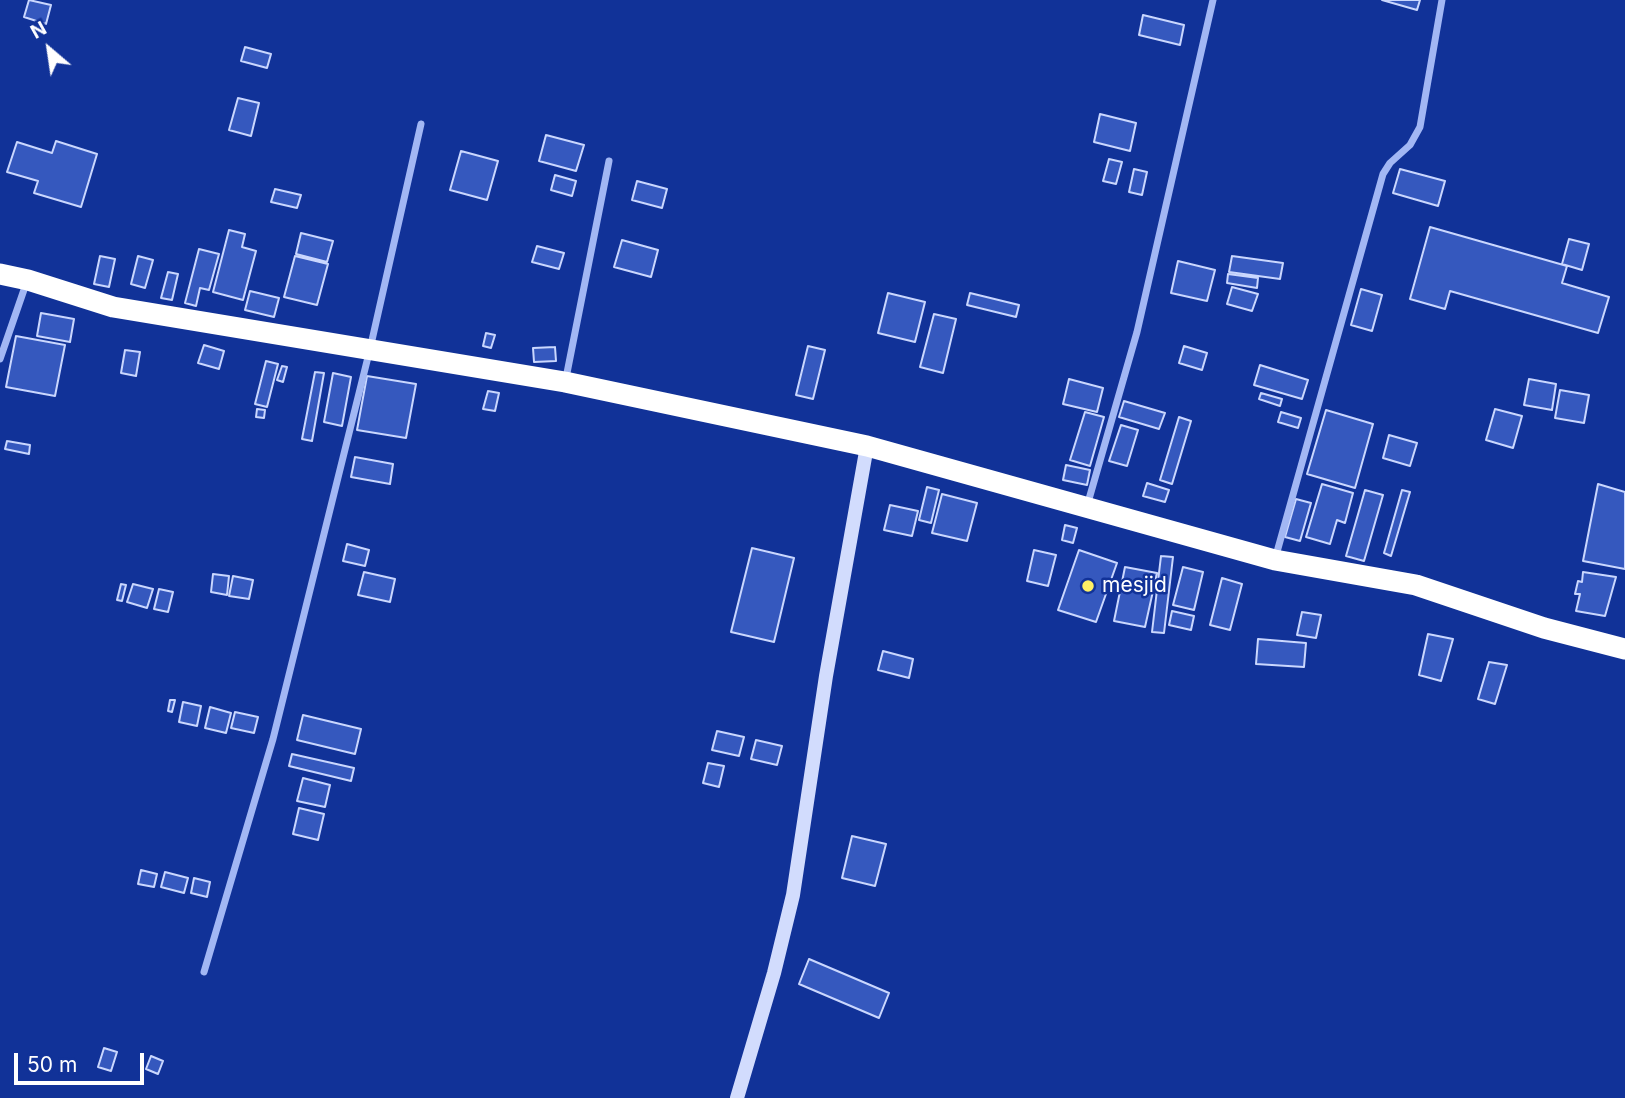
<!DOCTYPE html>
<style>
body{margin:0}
#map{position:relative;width:1625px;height:1098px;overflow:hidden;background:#113298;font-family:Inter,sans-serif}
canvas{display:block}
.north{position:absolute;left:14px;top:14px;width:70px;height:70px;-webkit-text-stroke:5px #113298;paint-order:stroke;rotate:331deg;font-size:19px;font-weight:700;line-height:28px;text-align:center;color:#fff}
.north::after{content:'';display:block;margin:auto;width:24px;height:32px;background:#fff;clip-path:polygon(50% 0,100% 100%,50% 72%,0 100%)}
.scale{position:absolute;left:14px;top:1053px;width:130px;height:32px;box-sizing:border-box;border:4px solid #fff;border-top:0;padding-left:9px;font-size:21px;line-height:24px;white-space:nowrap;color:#fff;-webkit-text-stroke:5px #113298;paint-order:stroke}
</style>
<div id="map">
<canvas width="1625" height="1098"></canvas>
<div class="north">N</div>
<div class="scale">50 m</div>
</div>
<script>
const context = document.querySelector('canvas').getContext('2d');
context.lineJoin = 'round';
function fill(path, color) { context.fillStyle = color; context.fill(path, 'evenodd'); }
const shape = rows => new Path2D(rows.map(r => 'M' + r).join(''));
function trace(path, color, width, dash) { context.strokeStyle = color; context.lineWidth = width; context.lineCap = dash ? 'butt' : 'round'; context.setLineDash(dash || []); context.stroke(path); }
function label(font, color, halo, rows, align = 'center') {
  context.font = font + ' Inter,sans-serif'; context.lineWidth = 5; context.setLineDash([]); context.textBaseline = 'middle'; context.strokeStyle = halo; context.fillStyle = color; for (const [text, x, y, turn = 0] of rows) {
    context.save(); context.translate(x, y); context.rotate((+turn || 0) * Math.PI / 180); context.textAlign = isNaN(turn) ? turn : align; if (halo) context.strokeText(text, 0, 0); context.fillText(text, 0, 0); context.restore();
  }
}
const building = shape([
 [29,0,51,5,46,24,24,17,29,0],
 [1382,0,1420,0,1417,10,1382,0],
 [1143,15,1184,25,1180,45,1139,35,1143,15],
 [245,47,271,54,267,68,241,61,245,47],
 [238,98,259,103,251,136,229,130,238,98],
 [1100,114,1136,123,1130,151,1094,142,1100,114],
 [546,135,584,145,576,171,539,161,546,135],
 [56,141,97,154,81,207,34,193,38,181,7,172,17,142,52,153,56,141],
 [461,151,498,161,487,200,450,190,461,151],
 [1109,159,1122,162,1116,184,1103,181,1109,159],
 [1134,169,1147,172,1142,195,1129,192,1134,169],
 [1400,169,1445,181,1438,206,1393,193,1400,169],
 [555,175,576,181,572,196,551,190,555,175],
 [637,181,667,189,662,208,632,200,637,181],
 [275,189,301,195,297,208,271,202,275,189],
 [1430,227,1567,266,1562,283,1609,297,1598,333,1450,291,1445,309,1410,299,1430,227],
 [229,230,245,234,242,247,256,251,243,300,213,292,229,230],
 [301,233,333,241,327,262,296,254,301,233],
 [1569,239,1589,244,1582,270,1562,264,1569,239],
 [622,240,658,250,651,277,614,267,622,240],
 [537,246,564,253,559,269,532,262,537,246],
 [199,249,219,254,209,290,200,288,196,306,185,303,199,249],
 [100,256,115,259,109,287,94,284,100,256],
 [138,256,153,260,145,288,131,284,138,256],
 [295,256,328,264,317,305,284,297,295,256],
 [1232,256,1283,263,1280,279,1229,272,1232,256],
 [1178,261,1215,270,1207,301,1171,293,1178,261],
 [168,272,178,274,172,300,161,298,168,272],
 [1228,274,1258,278,1257,288,1227,283,1228,274],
 [1232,287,1258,294,1252,311,1227,304,1232,287],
 [1361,289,1382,295,1372,331,1351,325,1361,289],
 [250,291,279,298,274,317,245,310,250,291],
 [888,293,925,302,915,342,878,333,888,293],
 [970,293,1019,305,1016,317,967,305,970,293],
 [41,313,74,319,70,342,37,336,41,313],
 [934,314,956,319,943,373,920,367,934,314],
 [486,333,495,335,491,348,483,346,486,333],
 [16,336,65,345,55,396,6,387,16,336],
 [204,345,224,351,219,369,198,363,204,345],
 [808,346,825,350,813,399,796,395,808,346],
 [1184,346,1207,353,1202,370,1179,363,1184,346],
 [555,347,556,361,534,362,533,348,555,347],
 [125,350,140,352,136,376,121,373,125,350],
 [266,361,278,364,267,407,255,404,266,361],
 [1260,365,1308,380,1302,399,1254,385,1260,365],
 [282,366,287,367,283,382,277,380,282,366],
 [315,372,324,373,312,441,302,439,315,372],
 [333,373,351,377,342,426,324,422,333,373],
 [367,376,416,384,406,438,357,430,367,376],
 [1069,379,1103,388,1097,412,1063,404,1069,379],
 [1529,379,1556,384,1552,410,1524,405,1529,379],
 [1560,390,1589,395,1584,423,1555,418,1560,390],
 [488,391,499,393,495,411,483,409,488,391],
 [1261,393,1282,399,1280,406,1259,399,1261,393],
 [1124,401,1165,413,1159,429,1119,417,1124,401],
 [257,409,265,410,264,418,256,417,257,409],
 [1495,409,1522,416,1513,448,1486,440,1495,409],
 [1326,410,1373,424,1355,488,1307,474,1326,410],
 [1085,412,1104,417,1090,466,1070,460,1085,412],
 [1281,412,1301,418,1298,428,1278,422,1281,412],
 [1179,417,1191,421,1172,484,1160,480,1179,417],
 [1121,425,1138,430,1127,466,1109,461,1121,425],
 [1389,435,1417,443,1410,466,1383,458,1389,435],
 [7,441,30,445,29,454,5,449,7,441],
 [355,457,393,464,390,484,351,477,355,457],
 [1066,465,1090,470,1087,485,1063,480,1066,465],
 [1147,483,1169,490,1165,502,1143,496,1147,483],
 [1322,484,1353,493,1345,523,1337,520,1330,544,1306,537,1322,484],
 [1598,484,1625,492,1625,569,1583,561,1598,484],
 [927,487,939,490,931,523,919,520,927,487],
 [1365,490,1383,495,1364,561,1346,556,1365,490],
 [1402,490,1410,492,1391,556,1384,553,1402,490],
 [942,494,977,503,967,541,932,533,942,494],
 [1296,499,1311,503,1300,541,1285,537,1296,499],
 [890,505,918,511,912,536,884,530,890,505],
 [1065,525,1077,528,1073,543,1062,540,1065,525],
 [347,544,369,550,365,566,343,561,347,544],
 [752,548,794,558,774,642,731,632,752,548],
 [1034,550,1056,555,1048,586,1027,581,1034,550],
 [1079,550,1117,563,1096,622,1058,610,1079,550],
 [1161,556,1173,557,1164,633,1152,632,1161,556],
 [1125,567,1157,573,1145,627,1114,621,1125,567],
 [1183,567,1203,572,1194,610,1173,605,1183,567],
 [364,572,395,579,390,602,358,595,364,572],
 [1583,572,1616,577,1605,616,1576,611,1580,594,1575,594,1578,581,1582,582,1583,572],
 [213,574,229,576,227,595,211,592,213,574],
 [233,576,253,580,249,599,229,596,233,576],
 [1222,578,1242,584,1230,630,1210,625,1222,578],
 [121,584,126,585,122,601,117,600,121,584],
 [133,584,153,589,147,608,127,602,133,584],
 [159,589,173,592,168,612,154,609,159,589],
 [1172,611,1194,616,1191,630,1169,625,1172,611],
 [1302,612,1321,615,1316,638,1297,635,1302,612],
 [1428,634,1453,639,1441,681,1419,675,1428,634],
 [1258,639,1306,643,1304,667,1256,664,1258,639],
 [883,651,913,659,909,678,878,670,883,651],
 [1489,662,1507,665,1495,704,1478,699,1489,662],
 [170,700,175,700,172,712,168,711,170,700],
 [183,702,201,706,197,726,179,722,183,702],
 [210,707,231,713,226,733,205,728,210,707],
 [235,712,258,717,254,733,231,728,235,712],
 [303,715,361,729,355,754,297,740,303,715],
 [717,731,744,737,739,756,712,750,717,731],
 [756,740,782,746,777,765,751,759,756,740],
 [292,754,354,768,351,781,289,766,292,754],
 [708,763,724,766,719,787,703,783,708,763],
 [303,778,330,785,325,807,297,801,303,778],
 [299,808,324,814,318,840,293,834,299,808],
 [852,836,886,844,875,886,842,878,852,836],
 [141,870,157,874,154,887,138,884,141,870],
 [165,872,188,878,184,893,161,887,165,872],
 [194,878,210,882,207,897,191,893,194,878],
 [809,959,889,993,879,1018,799,984,809,959],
 [104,1048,117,1052,111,1071,98,1067,104,1048],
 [151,1056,163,1061,158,1074,146,1069,151,1056]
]);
const street = shape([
 [0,359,27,281],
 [566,378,609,161],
 [1087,506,1137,332,1213,0],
 [1275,559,1383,174,1390,163,1410,145,1420,127,1442,0],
 [204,972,273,739,370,349,421,124]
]);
const secondary = shape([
 [737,1098,774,973,793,895,826,676,867,446]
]);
const highway = shape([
 [0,274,28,280,113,307,565,382,867,446,1275,560,1416,585,1544,628,1625,649]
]);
const markers = [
 [1088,586,7,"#fff065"]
];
const poiNames = [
 ["mesjid",1102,586]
];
fill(building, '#3558be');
trace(building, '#cad7fe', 2);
trace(street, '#a2b7f4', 7);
trace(secondary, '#d2dcfd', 14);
trace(highway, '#fff', 21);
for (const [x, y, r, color] of markers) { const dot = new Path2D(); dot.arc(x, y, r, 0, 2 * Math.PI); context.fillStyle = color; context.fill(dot); trace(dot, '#113298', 2.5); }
label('21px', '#fff', '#113298', poiNames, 'left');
</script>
